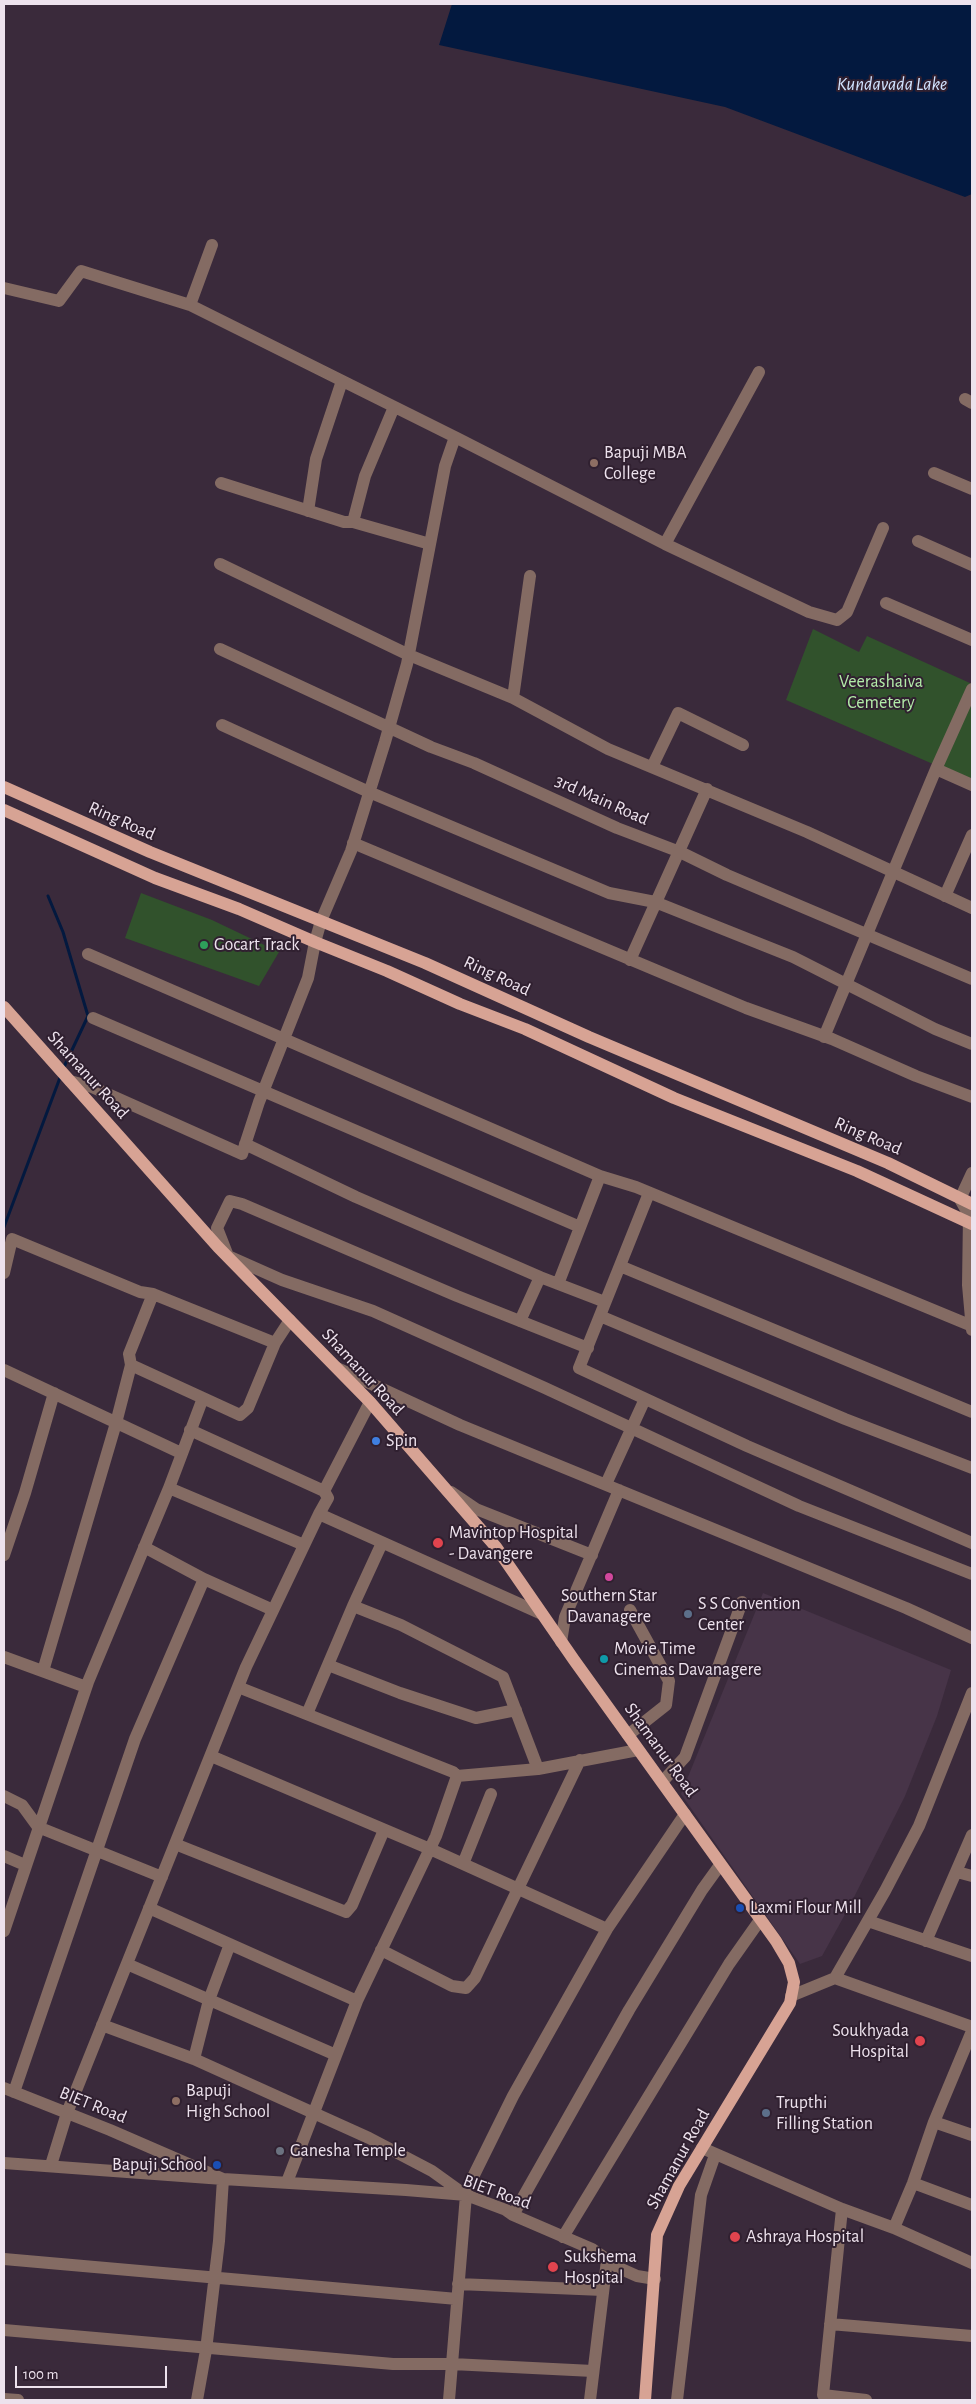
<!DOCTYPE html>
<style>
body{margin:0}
#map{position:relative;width:976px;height:2404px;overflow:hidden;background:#3a2a3b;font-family:"Alegreya Sans",sans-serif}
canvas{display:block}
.frame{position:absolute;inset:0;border:5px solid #ede2ed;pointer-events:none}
.scale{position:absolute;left:15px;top:2366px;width:152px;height:22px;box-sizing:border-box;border:2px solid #ede2ed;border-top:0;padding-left:6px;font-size:15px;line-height:18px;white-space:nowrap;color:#ede2ed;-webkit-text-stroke:4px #302030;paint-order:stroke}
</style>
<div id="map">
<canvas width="976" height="2404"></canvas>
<div class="frame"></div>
<div class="scale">100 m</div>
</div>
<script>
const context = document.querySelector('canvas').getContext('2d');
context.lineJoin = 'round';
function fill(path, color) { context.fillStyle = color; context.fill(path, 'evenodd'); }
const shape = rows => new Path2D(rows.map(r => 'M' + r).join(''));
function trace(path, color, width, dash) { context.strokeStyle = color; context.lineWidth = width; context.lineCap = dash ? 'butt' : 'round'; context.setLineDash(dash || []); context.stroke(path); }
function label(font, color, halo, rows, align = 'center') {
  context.font = font + ' "Alegreya Sans",sans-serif'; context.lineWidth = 4; context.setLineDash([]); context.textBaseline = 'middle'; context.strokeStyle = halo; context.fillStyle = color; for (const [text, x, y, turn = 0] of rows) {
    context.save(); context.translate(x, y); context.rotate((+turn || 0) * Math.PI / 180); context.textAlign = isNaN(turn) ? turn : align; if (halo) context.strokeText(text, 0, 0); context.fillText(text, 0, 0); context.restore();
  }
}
const built = shape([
 [763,1593,951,1670,937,1716,905,1796,848,1909,822,1956,800,1964,681,1794]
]);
const green = shape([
 [813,629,859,652,867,636,972,684,972,781,786,700],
 [141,893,212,920,279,952,259,986,125,938]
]);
const water = shape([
 [452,4,972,4,972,194,965,197,725,107,439,45]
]);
const stream = shape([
 [48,896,63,932,88,1016,63,1069],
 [4,1227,61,1075]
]);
const minor = shape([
 [4,288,59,301,81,271,190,305],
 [965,399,972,403],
 [455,437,665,544,809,612,837,620,847,612,883,528],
 [934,473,972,489],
 [221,483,344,522,353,522,430,544],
 [308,511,316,459,342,381],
 [353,522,365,476,394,407],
 [918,541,972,565],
 [665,544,759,372],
 [220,564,409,655,513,698,608,749,807,832,972,908],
 [886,603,972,640],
 [220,649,431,747,474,763,617,828,680,852,727,875,972,979],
 [513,698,530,576],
 [222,725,369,792,609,893,655,902,793,957,935,1029,972,1044],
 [652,767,678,713,743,745],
 [936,769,972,689],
 [353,843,746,1008,832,1039,916,1076,972,1097],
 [945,896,972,835],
 [88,954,600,1176,636,1187,972,1326],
 [630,960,707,789],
 [93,1018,580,1227],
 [824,1037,936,769,972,785],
 [70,1081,92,1087,242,1154,259,1102,308,978,315,942,321,921,351,851,385,742,407,664,445,466,455,437,190,305,212,245],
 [245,1144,356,1197,540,1277,605,1302],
 [972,1173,960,1199,969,1215,968,1285,972,1330],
 [649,1193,579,1368,747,1446,972,1543],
 [620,1266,972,1412],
 [4,1273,12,1239,140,1292,153,1294],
 [558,1284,600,1176],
 [600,1316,845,1419,972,1468],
 [520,1321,540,1277],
 [588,1348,457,1296,242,1204,230,1201,217,1228,228,1256,282,1280,373,1311,545,1388,799,1506,972,1574],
 [131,1365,129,1354,153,1294,275,1343],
 [337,1368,460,1425,906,1608,972,1638],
 [4,1370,181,1453],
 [203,1398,169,1488,304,1545],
 [190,1430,324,1491,328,1498,319,1514],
 [606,1484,645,1399],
 [324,1491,370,1402],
 [451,1492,476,1509,592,1555],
 [144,1547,204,1579],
 [4,1555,25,1493,54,1393],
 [353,1606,382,1543],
 [561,1642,565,1617,619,1490],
 [4,1657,86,1687],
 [328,1665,400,1693,476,1718,516,1710],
 [43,1671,116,1423,131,1365,240,1415,248,1408,275,1343,290,1320],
 [238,1687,453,1772,457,1776],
 [307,1714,353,1606,401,1625,503,1677,538,1769],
 [628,1735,666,1705,669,1681,630,1610],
 [211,1756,430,1849,607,1929],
 [662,1782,685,1757,742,1602],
 [4,1796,22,1805,38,1827,162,1877],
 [175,1844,346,1912,352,1905,384,1830],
 [4,1856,25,1865],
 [463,1864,491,1794],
 [957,1872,972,1876],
 [149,1908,357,2001],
 [868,1921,972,1956],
 [4,1931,88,1682,169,1488],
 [926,1941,972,1835],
 [381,1950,452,1986,466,1988,475,1978,580,1760],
 [127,1964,336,2055],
 [835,1978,972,2027],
 [791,1996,835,1978,885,1891,919,1826,972,1693],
 [102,2025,194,2059,369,2138,432,2171,464,2194],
 [194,2059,209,2000,230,1944],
 [4,2088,110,2130,223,2179,406,2190,466,2195,506,2210,513,2215,592,2249,619,2268,637,2276,655,2279],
 [14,2092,135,1739,204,1579,273,1610],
 [934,2122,972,2135],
 [702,2148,842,2209,894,2228,972,2263],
 [4,2163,223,2179,219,2241,206,2350,197,2400],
 [51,2165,67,2113,246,1667,319,1514,542,1614],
 [287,2182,357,2001,436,1836,457,1776,538,1769,638,1750],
 [913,2183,972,2205],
 [842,2209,823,2395,866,2400],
 [513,2215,629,2010,702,1890,720,1865],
 [894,2228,913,2183,934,2122,972,2031],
 [563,2237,729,1964,760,1920],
 [4,2259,457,2299],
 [458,2284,603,2290],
 [830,2324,972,2336],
 [4,2330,393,2364,452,2364,593,2371],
 [4,2399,18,2400],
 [449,2400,466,2195,471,2181,513,2096,607,1929,685,1814],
 [590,2400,607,2260],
 [677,2400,701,2195,715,2155]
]);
const major = shape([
 [4,787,150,852,425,963,589,1037,888,1163,972,1204],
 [4,810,155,878,239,909,315,942,387,971,460,1004,525,1029,674,1098,857,1171,972,1224],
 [4,1007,218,1247,370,1402,496,1547,574,1660,776,1941,789,1963,794,1982,790,2003,679,2186,657,2235,645,2400]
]);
const markers = [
 [594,463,5,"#8d6e63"],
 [204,945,5,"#2e9e5b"],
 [376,1441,5,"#3f7fe0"],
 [438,1543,6,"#e0444e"],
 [609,1577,5,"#d1479c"],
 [688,1614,5,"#5c6f8a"],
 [604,1659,5,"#0f9aa8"],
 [740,1908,5,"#1a4fb4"],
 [920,2041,6,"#e0444e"],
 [176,2101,5,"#8d6e63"],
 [766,2113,5,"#5c6f8a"],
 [280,2151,5,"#6b7280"],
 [217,2165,5,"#1a4fb4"],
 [735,2237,6,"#e0444e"],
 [553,2267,6,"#e0444e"]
];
const poiNames = [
 ["Bapuji MBA",604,453],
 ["College",604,474],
 ["Gocart Track",214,945],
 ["Spin",386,1441],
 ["Mavintop Hospital",449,1533],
 ["- Davangere",449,1554],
 ["Southern Star",609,1596,"center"],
 ["Davanagere",609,1617,"center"],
 ["S S Convention",698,1604],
 ["Center",698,1625],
 ["Movie Time",614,1649],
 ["Cinemas Davanagere",614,1670],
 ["Laxmi Flour Mill",750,1908],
 ["Soukhyada",909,2031,"right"],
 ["Hospital",909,2052,"right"],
 ["Bapuji",186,2091],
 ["High School",186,2112],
 ["Trupthi",776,2103],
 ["Filling Station",776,2124],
 ["Ganesha Temple",290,2151],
 ["Bapuji School",207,2165,"right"],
 ["Ashraya Hospital",746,2237],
 ["Sukshema",564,2257],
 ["Hospital",564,2278]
];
const parkNames = [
 ["Veerashaiva",881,682],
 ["Cemetery",881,703]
];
const streetNames = [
 ["3rd Main Road",602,800,24],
 ["Ring Road",122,821,24],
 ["Ring Road",497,976,25],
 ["Shamanur Road",88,1075,48],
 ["Ring Road",868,1136,23],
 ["Shamanur Road",363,1372,47],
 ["Shamanur Road",661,1750,54],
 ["BIET Road",93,2105,22],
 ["Shamanur Road",678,2159,-61],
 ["BIET Road",497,2192,20]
];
const waterNames = [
 ["Kundavada Lake",892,84]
];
fill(built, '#473448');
fill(green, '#31522c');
fill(water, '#03193f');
trace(stream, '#03193f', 3);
trace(minor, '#846b63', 12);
trace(major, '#d7a394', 12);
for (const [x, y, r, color] of markers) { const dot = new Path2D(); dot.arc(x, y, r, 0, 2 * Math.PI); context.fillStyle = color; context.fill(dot); trace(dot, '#302030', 2); }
label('18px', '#ede2ed', '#302030', poiNames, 'left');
label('18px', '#b3eca9', '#302030', parkNames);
label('18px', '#ede2ed', '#302030', streetNames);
label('italic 19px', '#d1e3ff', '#302030', waterNames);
</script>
